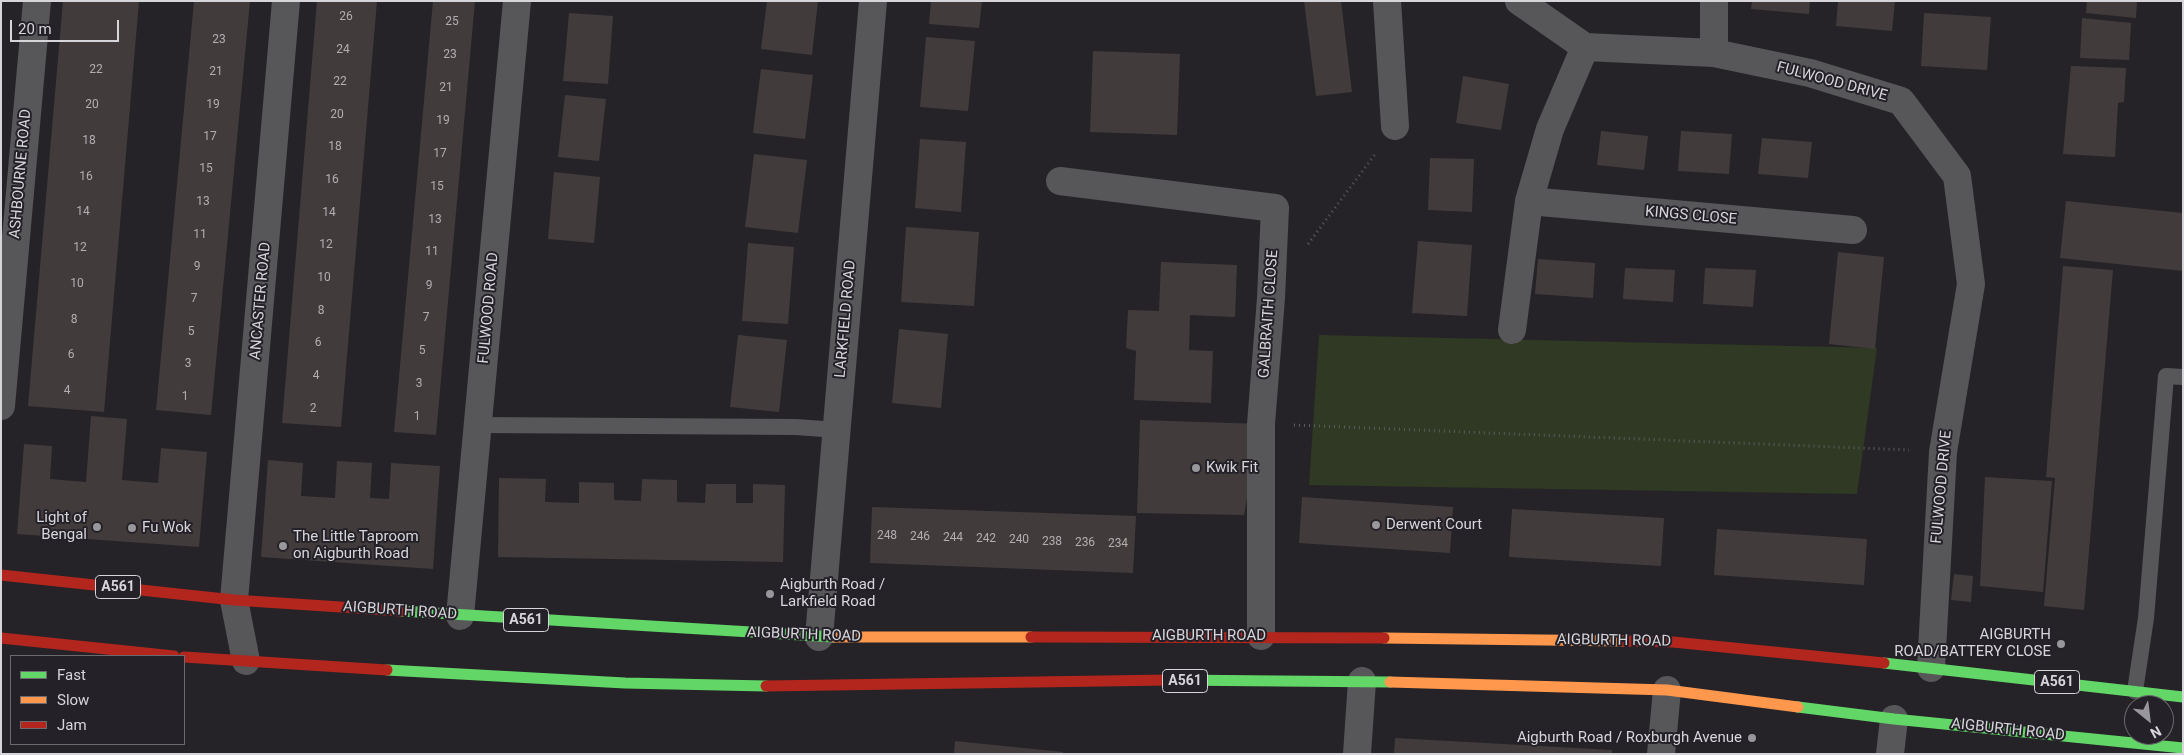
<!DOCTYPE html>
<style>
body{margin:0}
#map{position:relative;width:2184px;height:755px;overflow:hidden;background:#252327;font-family:Roboto,sans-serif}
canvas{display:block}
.frame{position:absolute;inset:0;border:2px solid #d6d5d9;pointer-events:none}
.legend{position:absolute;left:10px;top:655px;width:175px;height:90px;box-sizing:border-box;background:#242228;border:1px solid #6b6a6f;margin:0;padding:6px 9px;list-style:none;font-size:15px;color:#d6d5d9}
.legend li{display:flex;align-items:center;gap:10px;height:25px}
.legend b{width:25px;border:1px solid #6b6a6f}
.north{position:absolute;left:2124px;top:695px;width:50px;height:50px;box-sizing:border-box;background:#242228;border:1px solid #6b6a6f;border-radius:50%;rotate:151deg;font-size:14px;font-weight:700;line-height:20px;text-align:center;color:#d6d5d9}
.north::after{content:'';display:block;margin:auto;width:18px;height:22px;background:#98979b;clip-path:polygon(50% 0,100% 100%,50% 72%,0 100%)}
.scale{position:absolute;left:10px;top:20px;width:109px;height:22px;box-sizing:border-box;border:2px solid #d6d5d9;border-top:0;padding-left:6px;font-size:15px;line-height:18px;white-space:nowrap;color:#d6d5d9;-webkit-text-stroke:4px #242228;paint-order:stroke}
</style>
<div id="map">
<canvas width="2184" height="755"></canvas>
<div class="frame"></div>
<ul class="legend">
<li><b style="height:6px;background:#63d668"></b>Fast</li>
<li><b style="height:6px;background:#ff974d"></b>Slow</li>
<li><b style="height:6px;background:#b3261e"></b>Jam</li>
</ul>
<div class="north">N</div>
<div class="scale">20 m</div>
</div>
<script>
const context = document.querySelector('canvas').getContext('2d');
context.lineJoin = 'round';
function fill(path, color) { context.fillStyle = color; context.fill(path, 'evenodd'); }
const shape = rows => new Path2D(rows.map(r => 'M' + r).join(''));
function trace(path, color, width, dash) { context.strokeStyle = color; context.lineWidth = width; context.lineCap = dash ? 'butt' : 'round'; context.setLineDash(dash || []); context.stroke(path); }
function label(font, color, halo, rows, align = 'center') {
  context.font = font + ' Roboto,sans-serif'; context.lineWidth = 4; context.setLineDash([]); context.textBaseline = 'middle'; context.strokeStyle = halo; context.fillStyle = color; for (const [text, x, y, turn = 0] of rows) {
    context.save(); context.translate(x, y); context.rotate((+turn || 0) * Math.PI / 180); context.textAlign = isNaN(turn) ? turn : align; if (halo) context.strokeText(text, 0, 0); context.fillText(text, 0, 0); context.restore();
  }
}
const green = shape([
 [1319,335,1877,348,1857,494,1309,485]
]);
const building = shape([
 [63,1,139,1,104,412,28,406],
 [194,1,250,1,211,415,156,410],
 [317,1,377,1,341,427,282,423],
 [433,1,475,1,436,435,394,432],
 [767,1,818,1,812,55,761,49],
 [931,1,982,1,979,28,929,24],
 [1304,1,1341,1,1352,92,1316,96],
 [1752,1,1810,1,1809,14,1751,9],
 [1838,1,1895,1,1892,31,1836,26],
 [2087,1,2137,1,2136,18,2086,13],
 [569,13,613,16,608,84,563,81],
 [1924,13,1991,17,1987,70,1921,66],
 [2082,18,2131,23,2129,60,2080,58],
 [926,37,975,41,968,111,920,107],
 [1093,51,1180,54,1177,135,1090,132],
 [2071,66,2126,68,2124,102,2118,103,2115,157,2063,154],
 [761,69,813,75,805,139,753,133],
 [1463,76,1509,84,1501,130,1456,123],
 [565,95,606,99,599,161,558,157],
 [1601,131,1648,136,1644,170,1597,165],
 [1681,131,1732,134,1729,174,1678,171],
 [1762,138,1812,142,1808,178,1758,174],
 [920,139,966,142,961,212,915,208],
 [754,154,807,160,798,233,745,227],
 [1430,158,1474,159,1472,212,1428,210],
 [554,172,600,177,594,243,548,239],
 [2066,201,2183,213,2183,271,2060,258],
 [906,227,979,232,974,306,901,302],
 [1418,241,1472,245,1467,316,1412,313],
 [748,243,794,247,788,324,742,321],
 [1838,252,1884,257,1875,349,1829,344],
 [1538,259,1595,263,1593,298,1535,294],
 [1161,262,1237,265,1235,317,1190,315,1189,350,1213,351,1211,403,1134,400,1136,351,1126,348,1128,310,1159,311],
 [2063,266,2113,270,2084,610,2044,606,2055,478,2046,477],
 [1625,268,1675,270,1673,302,1623,299],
 [1705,268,1756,270,1753,307,1703,304],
 [899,329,948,334,941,408,892,403],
 [738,335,787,340,779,412,730,407],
 [91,416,127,419,122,480,158,483,161,448,207,452,199,547,17,534,24,444,52,446,50,479,86,482],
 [1140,420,1261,424,1244,515,1137,513],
 [268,460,303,463,301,496,335,498,337,461,372,463,370,498,389,499,391,463,440,466,433,569,261,557],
 [1985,477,2052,481,2043,592,1980,586],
 [499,478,546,479,545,502,579,503,579,482,614,483,614,500,641,501,642,479,677,480,677,502,705,503,706,484,736,484,736,503,753,503,753,484,785,485,783,562,498,557],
 [1302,497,1453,507,1450,553,1299,543],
 [872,507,1136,516,1133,573,870,563],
 [1512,509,1664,518,1661,566,1509,557],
 [1717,529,1867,539,1864,585,1714,575],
 [1954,574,1973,576,1971,602,1951,600],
 [1395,738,1612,750,1612,754,1394,754],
 [955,741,1063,752,1063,754,954,754]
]);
const path = shape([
 [1308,244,1376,153],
 [1294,425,1909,450]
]);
const lane = shape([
 [479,425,796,427,837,430],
 [2135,691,2146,618,2166,376,2183,377]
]);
const street = shape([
 [1387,1,1395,126],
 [1519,1,1585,47,1714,53,1810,73,1901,101,1957,176,1971,284,1943,452,1931,668],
 [1714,53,1714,1],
 [1060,181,1275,208,1271,298,1261,424,1261,636],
 [1529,201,1853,230],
 [1512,330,1529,201,1550,129,1585,47],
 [1,406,37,1],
 [460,616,517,1],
 [819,637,873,1],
 [246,661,234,600,286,1],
 [1357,754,1362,681],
 [1661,754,1667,690],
 [1890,754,1894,719]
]);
const fast = shape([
 [401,611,834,637],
 [1884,663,2183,697],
 [387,670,625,683,766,686],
 [1170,680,1390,682],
 [1798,707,1894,719,2183,748]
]);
const slow = shape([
 [834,637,1031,637],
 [1384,638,1623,641],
 [1390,682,1667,690,1798,707]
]);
const jam = shape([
 [1,575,234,600,401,611],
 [1031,637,1384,638],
 [1,638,174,656],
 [1623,641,1673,642,1884,663],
 [184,657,387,670],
 [766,686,1170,680]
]);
const markers = [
 [1196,468,5,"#98979b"],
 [1376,525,5,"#98979b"],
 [97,527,5,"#98979b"],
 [132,528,5,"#98979b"],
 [283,546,5,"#98979b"],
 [770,594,5,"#98979b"],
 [2061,644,5,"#98979b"],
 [1752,738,5,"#98979b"]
];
const numberNames = [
 ["26",346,17],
 ["25",452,22],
 ["23",219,40],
 ["24",343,50],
 ["23",450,55],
 ["22",96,70],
 ["21",216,72],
 ["22",340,82],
 ["21",446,88],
 ["20",92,105],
 ["19",213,105],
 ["20",337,115],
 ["19",443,121],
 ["17",210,137],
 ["18",89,141],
 ["18",335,147],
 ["17",440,154],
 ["15",206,169],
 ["16",86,177],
 ["16",332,180],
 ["15",437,187],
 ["13",203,202],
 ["14",83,212],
 ["14",329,213],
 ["13",435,220],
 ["11",200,235],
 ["12",326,245],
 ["12",80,248],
 ["11",432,252],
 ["9",197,267],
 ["10",324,278],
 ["10",77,284],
 ["9",429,286],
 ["7",194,299],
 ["8",321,311],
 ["7",426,318],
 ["8",74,320],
 ["5",191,332],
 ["6",318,343],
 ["5",422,351],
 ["6",71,355],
 ["3",188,364],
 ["4",316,376],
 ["3",419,384],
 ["4",67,391],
 ["1",185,397],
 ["2",313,409],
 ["1",417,417],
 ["248",887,536],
 ["246",920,537],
 ["244",953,538],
 ["242",986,539],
 ["240",1019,540],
 ["238",1052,542],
 ["236",1085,543],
 ["234",1118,544]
];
const shields = [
 [118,587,45],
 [526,620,45],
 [1185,681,45],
 [2057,682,45]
];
const shieldNames = [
 ["A561",118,587],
 ["A561",526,620],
 ["A561",1185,681],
 ["A561",2057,682]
];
const streetNames = [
 ["FULWOOD DRIVE",1832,82,15],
 ["ASHBOURNE ROAD",21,174,-85],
 ["KINGS CLOSE",1691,216,5],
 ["ANCASTER ROAD",261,301,-85],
 ["FULWOOD ROAD",489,308,-85],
 ["GALBRAITH CLOSE",1269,314,-86],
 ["LARKFIELD ROAD",846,319,-85],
 ["FULWOOD DRIVE",1942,487,-85],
 ["AIGBURTH ROAD",400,611,4],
 ["AIGBURTH ROAD",804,635,2],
 ["AIGBURTH ROAD",1209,636],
 ["AIGBURTH ROAD",1614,641,1],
 ["AIGBURTH ROAD",2008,730,6]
];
const poiNames = [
 ["Kwik Fit",1206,468],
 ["Light of",87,518,"right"],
 ["Bengal",87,535,"right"],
 ["Derwent Court",1386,525],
 ["Fu Wok",142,528],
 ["The Little Taproom",293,537],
 ["on Aigburth Road",293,554],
 ["Aigburth Road /",780,585],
 ["Larkfield Road",780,602],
 ["AIGBURTH",2051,635,"right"],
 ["ROAD/BATTERY CLOSE",2051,652,"right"],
 ["Aigburth Road / Roxburgh Avenue",1742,738,"right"]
];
fill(green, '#2f3923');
fill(building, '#423b3b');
trace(path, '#5c5b5d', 3, [1, 4]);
trace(lane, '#575659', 16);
trace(street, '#575659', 28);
trace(fast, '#63d668', 11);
trace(slow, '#ff974d', 11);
trace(jam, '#b3261e', 11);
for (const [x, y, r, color] of markers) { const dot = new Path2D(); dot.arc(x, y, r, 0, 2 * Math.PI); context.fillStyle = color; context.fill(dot); trace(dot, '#242228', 2); }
label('12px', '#b1aeb2', null, numberNames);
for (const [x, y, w] of shields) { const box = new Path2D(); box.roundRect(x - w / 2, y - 11.5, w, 23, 4); context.fillStyle = '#242228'; context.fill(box); trace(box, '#d6d5d9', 1); }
label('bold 14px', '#d6d5d9', null, shieldNames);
label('15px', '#d6d5d9', '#242228', streetNames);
label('15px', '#d6d5d9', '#242228', poiNames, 'left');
</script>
